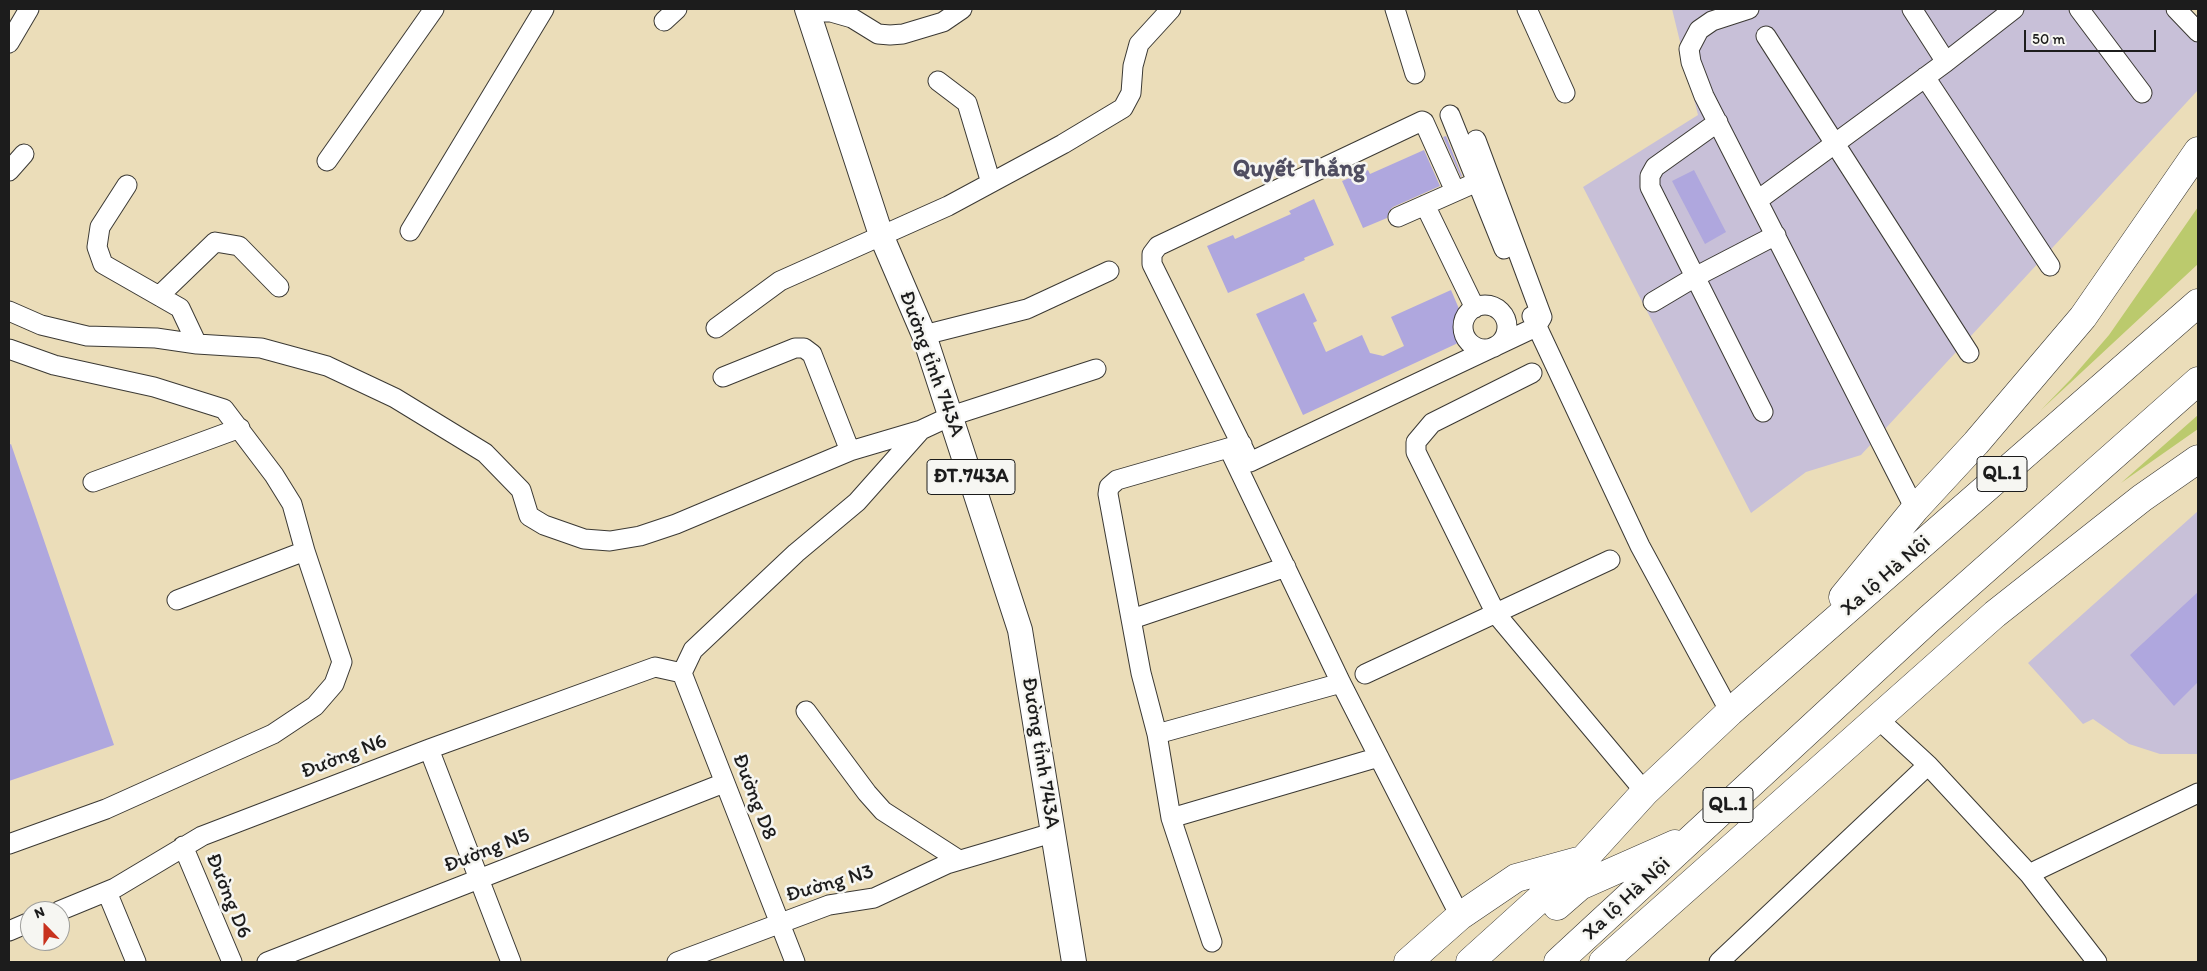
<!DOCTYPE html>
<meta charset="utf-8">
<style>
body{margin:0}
#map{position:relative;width:2207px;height:971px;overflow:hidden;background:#ebddb9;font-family:Itim,sans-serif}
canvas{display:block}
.frame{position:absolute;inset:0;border:10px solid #1c1c1c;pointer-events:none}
.north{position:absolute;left:20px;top:901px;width:50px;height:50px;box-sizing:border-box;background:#f6f6f2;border:1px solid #9f9f9c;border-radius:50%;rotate:338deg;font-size:14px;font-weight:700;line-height:20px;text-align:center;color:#1c1c1c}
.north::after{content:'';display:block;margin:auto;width:18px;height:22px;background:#c8321e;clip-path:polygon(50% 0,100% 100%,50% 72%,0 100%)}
.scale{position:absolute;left:2024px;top:30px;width:132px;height:22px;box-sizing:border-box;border:2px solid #1c1c1c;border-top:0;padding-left:6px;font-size:15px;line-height:18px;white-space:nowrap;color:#1c1c1c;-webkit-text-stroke:4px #f6f6f2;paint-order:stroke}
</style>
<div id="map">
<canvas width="2207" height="971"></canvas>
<div class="frame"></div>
<div class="north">N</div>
<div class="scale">50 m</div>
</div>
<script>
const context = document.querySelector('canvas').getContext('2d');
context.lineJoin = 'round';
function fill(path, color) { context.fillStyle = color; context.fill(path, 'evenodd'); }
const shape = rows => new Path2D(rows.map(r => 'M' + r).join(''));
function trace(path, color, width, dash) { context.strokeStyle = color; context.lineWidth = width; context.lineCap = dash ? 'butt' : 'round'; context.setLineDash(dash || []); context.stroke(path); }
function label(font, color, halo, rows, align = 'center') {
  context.font = font + ' Itim,sans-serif'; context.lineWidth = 5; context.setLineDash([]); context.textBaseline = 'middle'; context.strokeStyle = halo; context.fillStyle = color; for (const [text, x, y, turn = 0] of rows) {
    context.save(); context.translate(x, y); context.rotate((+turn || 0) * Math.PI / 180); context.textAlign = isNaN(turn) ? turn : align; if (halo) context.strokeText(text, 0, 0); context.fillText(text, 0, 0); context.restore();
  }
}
const industrial = shape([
 [1672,9,2170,9,2198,39,2198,90,1861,455,1806,472,1751,513,1583,187,1698,115],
 [2198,511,2198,754,2160,754,2129,744,2093,719,2083,724,2028,663]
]);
const green = shape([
 [2198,207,2198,264,2041,410,2071,379,2109,335],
 [2198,415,2198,429,2121,483]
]);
const building = shape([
 [1446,136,1462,176,1461,177,1443,137],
 [1424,150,1440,186,1393,207,1389,211,1387,218,1363,228,1342,181,1368,170,1370,174],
 [1694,170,1726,232,1705,244,1672,181],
 [1314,199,1334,245,1304,258,1305,260,1228,293,1207,246,1233,235,1235,239,1291,214,1289,211],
 [1451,290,1471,337,1303,415,1256,314,1304,293,1317,321,1313,323,1326,352,1362,335,1370,353,1383,356,1404,346,1391,317],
 [11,444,114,745,9,781,9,445],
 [2198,592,2198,682,2174,706,2130,655]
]);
const minor = shape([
 [1395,9,1415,74],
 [1527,9,1565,93],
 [1749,9,1712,21,1699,30,1689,49,1691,62,1704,96,1915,509],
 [1912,9,1946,62],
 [2079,9,2142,93],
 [2176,9,2198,32],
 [808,12,831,12,852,18,878,34,890,35,903,34,943,22,962,9],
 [664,21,677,9],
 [1766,36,1969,353],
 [9,43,29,9],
 [1925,77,2050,266],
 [938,81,967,103,991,183],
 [1450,115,1477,182],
 [1718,122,1655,167,1650,176,1650,187,1763,412],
 [327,161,434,9],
 [9,171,24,154],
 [127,185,100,227,97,247,103,264,180,308,197,344],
 [1455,191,1424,122,1422,121,1158,246,1152,254,1152,264,1250,462,1536,327,1542,317,1476,140],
 [1758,200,1946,62,2014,9],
 [1425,205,1475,308],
 [1398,217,1477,182,1504,249],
 [410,231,544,9],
 [159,296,215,242,239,246,279,287],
 [1653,302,1695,277,1776,235],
 '1463 327a22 22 0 1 1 44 0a22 22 0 1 1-44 0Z',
 [9,311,41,325,87,336,156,338,197,344,261,348,327,366,395,398,485,453,521,490,529,516,544,525,584,539,610,541,640,536,676,524,850,451,921,430,951,416,1096,369],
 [1532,316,1640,546,1730,712],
 [716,328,780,281,948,206,1063,144,1123,108,1131,93,1133,66,1139,44,1171,9],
 [924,335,1027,309,1109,271],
 [9,349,54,365,154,387,224,409,274,475,292,504,305,551,342,662,334,684,315,706,273,734,106,809,9,844],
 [1532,373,1432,423,1416,442,1416,452,1496,614,1645,792],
 [723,377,795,348,804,348,812,354,850,451],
 [1229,449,1341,683,1460,916],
 [93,482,240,428],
 [177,600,305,551],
 [1132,619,1286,567],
 [682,673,693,650,796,553,857,502,921,430],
 [1365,674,1610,560],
 [806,711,867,793,883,811,959,860],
 [1877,718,1928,765,2029,874,2097,962],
 [1157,734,1341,683],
 [429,749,511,962],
 [1171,818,1379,757],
 [183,846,232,962],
 [2029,874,2198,793],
 [107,892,136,962],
 [59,911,115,888,202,836,429,749,655,667,682,673,795,962],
 [9,931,30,922],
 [1212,942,1171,818,1157,734,1141,673,1108,494,1109,487,1117,480,1242,444],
 [267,962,724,783],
 [677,962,829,905,874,898,947,864,1052,833],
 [1719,962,1928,765]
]);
const major = shape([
 [807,9,881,235,924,335,1020,630,1074,962]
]);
const highway = shape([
 [1843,597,1915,509,1976,443,2083,317,2198,151],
 [1557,906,1580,886,1675,844],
 [1408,962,1460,916,1516,878,1578,861],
 [1470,962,1584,859,1645,792,1730,712,2198,303],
 [1558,962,1928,620,2198,381],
 [1603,962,1995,614,2142,498,2198,459]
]);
const shields = [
 [2002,474,50],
 [971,477,88],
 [1728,805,50]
];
const shieldNames = [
 ["QL.1",2002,474],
 ["ĐT.743A",971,477],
 ["QL.1",1728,805]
];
const streetNames = [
 ["Đường tỉnh 743A",931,364,70],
 ["Xa lộ Hà Nội",1886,576,-41],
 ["Đường tỉnh 743A",1040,753,81],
 ["Đường N6",344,757,-21],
 ["Đường D8",754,797,69],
 ["Đường N5",487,851,-21],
 ["Đường N3",830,884,-16],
 ["Đường D6",228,896,68],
 ["Xa lộ Hà Nội",1627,899,-43]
];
const quarterNames = [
 ["Quyết Thắng",1299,170]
];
fill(industrial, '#c8c0d8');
fill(green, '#bbca6d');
fill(building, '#afa7de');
trace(minor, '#3b3934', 21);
trace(major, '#3b3934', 26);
trace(highway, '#3b3934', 29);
trace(minor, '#fff', 19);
trace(major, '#fff', 24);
trace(highway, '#fff', 28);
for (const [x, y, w] of shields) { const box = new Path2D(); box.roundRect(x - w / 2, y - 17.5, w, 35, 4); context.fillStyle = '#f6f6f2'; context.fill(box); trace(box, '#1c1c1c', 1); }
label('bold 20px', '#1c1c1c', null, shieldNames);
label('21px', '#1c1c1c', '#f6f6f2', streetNames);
label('bold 24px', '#4f4d60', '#f6f6f2', quarterNames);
</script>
